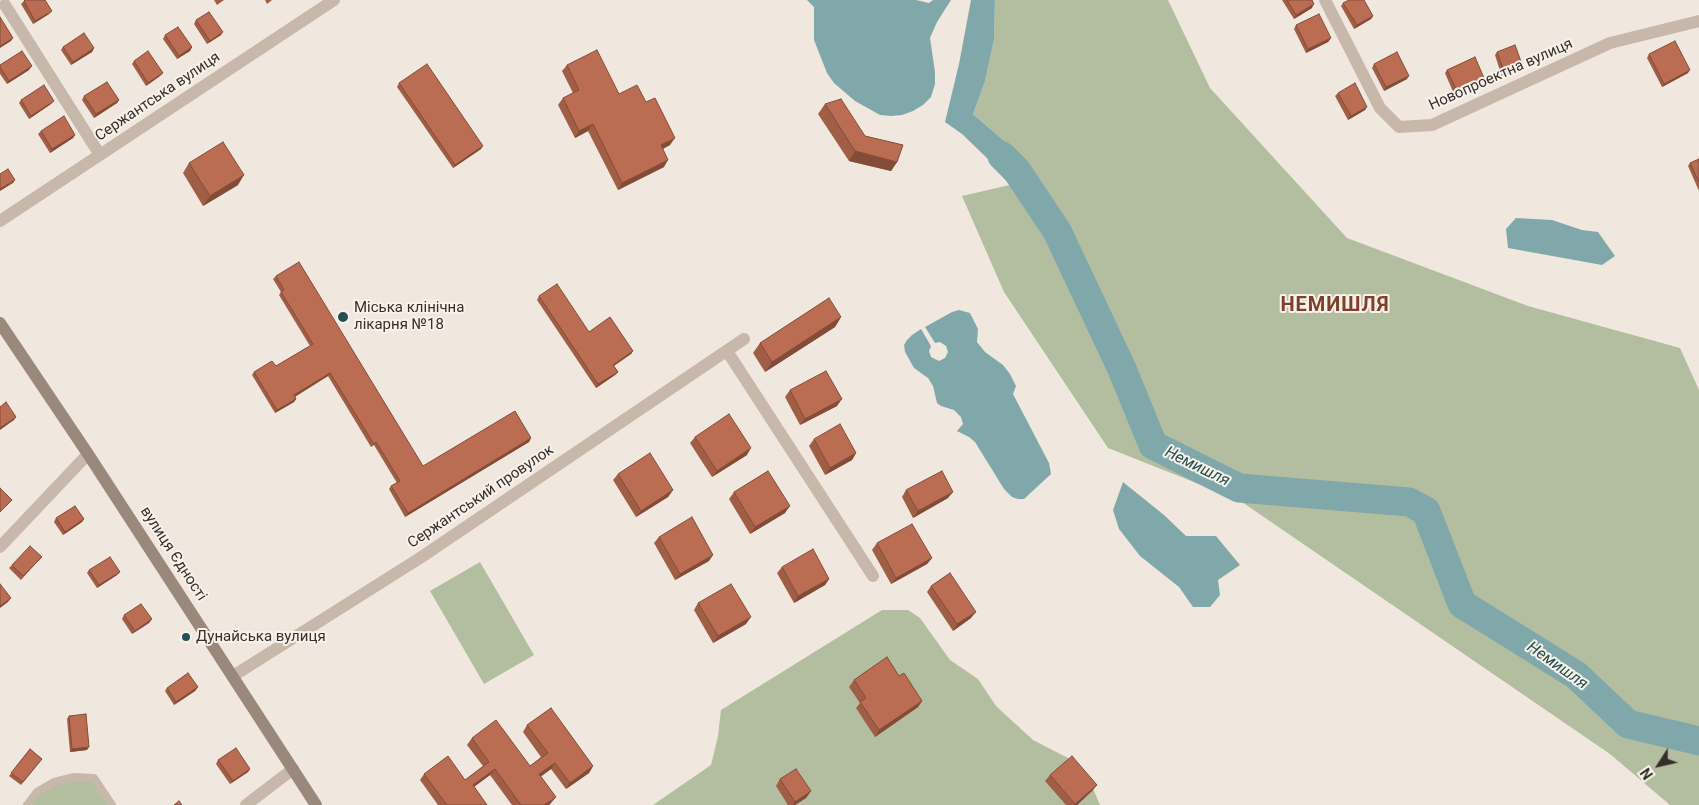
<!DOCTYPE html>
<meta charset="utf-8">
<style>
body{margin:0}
#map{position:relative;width:1699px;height:805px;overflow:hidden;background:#f0e8de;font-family:Roboto,sans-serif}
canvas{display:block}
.north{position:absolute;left:1634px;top:740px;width:50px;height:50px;-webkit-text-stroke:4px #f8f2ea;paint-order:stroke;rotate:235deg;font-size:14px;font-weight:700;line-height:20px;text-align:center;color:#362e2a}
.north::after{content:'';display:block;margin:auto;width:18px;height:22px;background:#362e2a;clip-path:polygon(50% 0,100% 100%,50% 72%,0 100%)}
</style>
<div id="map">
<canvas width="1699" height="805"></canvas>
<div class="north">N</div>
</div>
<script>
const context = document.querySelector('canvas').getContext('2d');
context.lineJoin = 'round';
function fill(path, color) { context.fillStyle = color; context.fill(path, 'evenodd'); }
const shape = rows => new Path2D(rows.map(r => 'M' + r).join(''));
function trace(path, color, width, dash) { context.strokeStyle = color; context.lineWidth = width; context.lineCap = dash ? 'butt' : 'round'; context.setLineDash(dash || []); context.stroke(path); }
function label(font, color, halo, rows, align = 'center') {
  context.font = font + ' Roboto,sans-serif'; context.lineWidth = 4; context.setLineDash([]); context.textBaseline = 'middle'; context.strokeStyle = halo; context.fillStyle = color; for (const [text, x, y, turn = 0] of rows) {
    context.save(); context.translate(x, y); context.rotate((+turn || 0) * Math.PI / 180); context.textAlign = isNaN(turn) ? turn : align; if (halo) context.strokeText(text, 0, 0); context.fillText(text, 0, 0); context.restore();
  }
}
const green = shape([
 [995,0,1168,0,1210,88,1347,238,1528,306,1680,348,1699,390,1699,805,1670,805,1610,754,1239,500,1108,448,1004,292,962,196,1014,184,1033,187,1003,140,973,114,985,81,994,40],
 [480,562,534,655,484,684,430,591],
 [882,610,908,610,920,618,950,660,978,679,996,706,1033,740,1068,758,1091,784,1100,805,653,805,711,765,718,736,721,710],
 [94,778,112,805,27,805,54,782]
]);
const water = shape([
 [807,0,916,0,929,3,933,0,951,0,937,22,930,38,935,72,935,84,931,97,923,105,913,111,902,115,891,116,880,115,855,101,834,83,827,73,814,40,814,7],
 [971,0,995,0,994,40,985,81,973,114,1003,140,1028,165,1034,187,1014,184,962,134,945,122,959,64],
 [1516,218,1552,220,1582,230,1598,232,1615,256,1602,265,1508,248,1506,229],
 [959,310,970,313,978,329,977,342,985,352,1003,365,1010,374,1016,386,1013,394,1049,463,1051,474,1024,499,1018,499,1012,497,1004,489,975,442,969,437,957,431,963,424,961,417,954,410,941,406,937,403,933,386,928,378,914,368,905,352,904,345,907,340,912,335,921,329,931,346,929,351,931,357,939,361,945,358,948,352,946,346,940,342,935,343,925,327,952,312],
 [1123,482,1164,515,1186,536,1216,536,1240,565,1218,580,1220,595,1210,607,1193,607,1179,587,1140,556,1119,529,1113,510]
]);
const river = shape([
 [1002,156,1017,171,1057,231,1122,369,1153,445,1239,488,1409,502,1426,511,1462,604,1576,675,1628,724,1699,741]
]);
const lane = shape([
 [27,805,37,792,54,782,74,777,94,778,112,805]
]);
const street = shape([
 [1325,0,1380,108,1399,127,1432,125,1610,43,1699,21],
 [5,5,100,155],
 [0,221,334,0],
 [727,351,873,576],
 [0,547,88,454],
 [233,676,420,558,744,339],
 [246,805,293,769]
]);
const secondary = shape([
 [0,323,88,454,316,805]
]);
const wall = shape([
 [214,0,224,0,217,5],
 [265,0,272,0,267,4],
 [1282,0,1312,0,1312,8,1294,19],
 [24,1,49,14,33,24,21,4],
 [1343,3,1373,16,1371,19,1354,29,1341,6],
 [196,20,221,35,207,44,194,24],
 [1296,25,1331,38,1328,42,1306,53,1294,29],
 [165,35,192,47,190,51,177,59,163,39],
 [63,47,94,48,92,52,71,65,61,50],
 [1497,52,1521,70,1502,77,1495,55],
 [1649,54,1688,73,1662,87,1647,58],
 [134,61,160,76,146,86,132,64],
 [1374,64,1407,79,1384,91,1372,68],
 [0,65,29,70,7,84,0,74],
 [567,65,619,94,646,102,670,145,663,149,664,167,618,190,588,131,575,138,558,105,563,98,573,93,562,71],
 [1447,70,1482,82,1454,94,1445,73],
 [399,83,481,149,453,168,397,87],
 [1338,93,1365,110,1348,120,1335,96],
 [84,96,119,100,117,103,94,118,82,100],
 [21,100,51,104,29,119,19,103],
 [825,104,897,162,891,171,849,161,818,114],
 [41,131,75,135,73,138,50,153,38,134],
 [1699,159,1699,191,1688,166,1690,163],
 [189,163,238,185,203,206,183,173],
 [276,276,423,466,531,438,529,442,405,517,389,489,391,486,397,483,374,445,371,447,328,376,295,397,296,399,294,402,275,413,252,375,254,372,276,366,310,346,279,295,281,292,273,279],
 [539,296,589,332,633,351,631,354,614,366,618,372,615,375,596,388,537,300],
 [841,317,835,327,765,372,753,353,760,343],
 [790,390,837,406,800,425,785,397],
 [695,437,747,455,712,477,690,443],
 [814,439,856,453,852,460,825,475,809,446],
 [618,474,673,490,668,497,636,517,613,480],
 [906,490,948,498,913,518,902,497],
 [734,492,785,513,750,534,729,499],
 [56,518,84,519,82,522,63,535,54,522],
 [659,537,709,561,675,580,654,543],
 [877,543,932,558,927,564,891,584,872,550],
 [39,560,21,580,9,568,12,565],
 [782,567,829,579,825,585,794,603,777,573],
 [89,570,117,575,97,588,87,573],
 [931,586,971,618,953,631,927,592],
 [698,603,746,624,713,643,694,610],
 [124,615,152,619,149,623,132,634,122,619],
 [899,676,922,701,918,707,875,737,856,708,860,703,849,687,854,680],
 [198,687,195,691,174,705,165,691,167,688],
 [69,716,87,750,70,752,67,719],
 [527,725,593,766,589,773,566,789,551,769,541,776,551,803,549,805,512,805,490,775,474,787,487,805,438,805,420,780,424,774,465,780,483,766,467,745,472,738,530,766,541,757,523,732],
 [30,749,42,759,21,785,9,776],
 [218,760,250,769,248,772,230,784,216,764],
 [1050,775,1097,785,1092,791,1077,805,1066,805,1045,781],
 [780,779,811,791,806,798,795,805,788,805,776,786]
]);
const shadedWall = shape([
 [1314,4,1312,8,1294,19,1296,15],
 [52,11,49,14,33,24,35,21],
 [1373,16,1371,19,1354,29,1357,25],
 [223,32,221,35,207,44,210,41],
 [13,38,11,41,0,48,0,46],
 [1331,38,1328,42,1306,53,1308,49],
 [192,47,190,51,177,59,179,56],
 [94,48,92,52,71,65,73,62],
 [32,66,29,70,7,84,9,81],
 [1523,67,1521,70,1502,77,1505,74],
 [1690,70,1688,73,1662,87,1664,84],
 [163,73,160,76,146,86,148,83],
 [1409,76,1407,79,1384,91,1386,87],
 [1484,78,1482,82,1454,94,1457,91],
 [119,100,117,103,94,118,96,114],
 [54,101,51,104,29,119,31,116],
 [1367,107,1365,110,1348,120,1351,116],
 [593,124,588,131,575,138,579,131],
 [75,135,73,138,50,153,52,149],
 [675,138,670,145,656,152,661,145],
 [483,146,481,149,453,168,455,165],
 [855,151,897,162,891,171,849,161],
 [668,160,664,167,618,190,622,183],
 [244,175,238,185,203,206,210,196],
 [15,180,13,183,0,191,0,189],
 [841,317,835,327,765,372,772,362],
 [633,351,631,354,610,368,613,365],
 [618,372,615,375,596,388,598,384],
 [330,373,328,376,292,398,294,395],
 [296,399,294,402,275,413,277,410],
 [842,399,837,406,800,425,805,419],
 [16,417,14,420,0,430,0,428],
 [531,438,529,442,405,517,408,513],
 [751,448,747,455,712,477,717,471],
 [856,453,852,460,825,475,830,468],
 [673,490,668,497,636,517,641,511],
 [953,492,948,498,913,518,918,511],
 [790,506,785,513,750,534,755,527],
 [84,519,82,522,63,535,65,532],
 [713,555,709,561,675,580,680,574],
 [932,558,927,564,891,584,896,578],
 [120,572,117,575,97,588,99,585],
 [829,579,825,585,794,603,798,596],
 [11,598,8,602,0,608,0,606],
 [976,612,971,618,953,631,957,624],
 [751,617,746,624,713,643,718,636],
 [152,619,149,623,132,634,135,631],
 [198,687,195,691,174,705,176,702],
 [922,701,918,707,875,737,879,730],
 [89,747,87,750,70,752,72,749],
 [555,763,551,769,535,781,539,774],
 [593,766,589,773,566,789,570,783],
 [250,769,248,772,230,784,233,781],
 [495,769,490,775,468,791,473,785],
 [1097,785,1092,791,1077,805,1074,805],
 [811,791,806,798,795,805,792,805,795,802],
 [556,797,551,803,549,805,544,805]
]);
const building = shape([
 [25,0,45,0,52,11,35,21,24,1,25,0],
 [1287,0,1312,0,1314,4,1296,15,1287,0],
 [1349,0,1364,0,1373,16,1357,25,1343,3,1349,0],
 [209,12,223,32,210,41,196,20,209,12],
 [1319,14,1331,38,1308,49,1296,25,1319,14],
 [0,17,13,38,0,46,0,17],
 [178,27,192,47,179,56,165,35,178,27],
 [84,33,94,48,73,62,63,47,84,33],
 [1675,41,1690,70,1664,84,1649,54,1675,41],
 [1515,45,1523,67,1505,74,1497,52,1515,45],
 [597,50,619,94,637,85,646,102,655,98,675,138,661,145,668,160,622,183,593,124,579,131,563,98,579,90,567,65,597,50],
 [22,51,32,66,9,81,0,67,0,65,22,51],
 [148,51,163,73,148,83,134,61,148,51],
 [1397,52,1409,76,1386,87,1374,64,1397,52],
 [1475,57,1484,78,1457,91,1447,70,1475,57],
 [427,64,483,146,455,165,399,83,427,64],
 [107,82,119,100,96,114,84,96,107,82],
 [1355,83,1367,107,1351,116,1338,93,1355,83],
 [44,85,54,101,31,116,21,100,44,85],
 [841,99,865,136,903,145,897,162,855,151,825,104,841,99],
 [64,116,75,135,52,149,41,131,64,116],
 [223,142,244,175,210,196,189,163,223,142],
 [1699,159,1699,182,1690,163,1699,159],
 [8,169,15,180,0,189,0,174,8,169],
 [299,262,423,466,515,411,531,438,408,513,391,486,400,481,376,442,374,444,330,373,294,395,296,399,277,410,254,372,272,361,276,366,313,344,281,292,284,290,276,276,299,262],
 [557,284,589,332,610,317,633,351,613,365,618,372,598,384,539,296,557,284],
 [829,298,841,317,772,362,760,343,829,298],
 [826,371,842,399,805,419,790,390,826,371],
 [6,402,16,417,0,428,0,407,6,402],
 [729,414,751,448,717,471,695,437,729,414],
 [840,424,856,453,830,468,814,439,840,424],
 [650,453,673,490,641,511,618,474,650,453],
 [768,471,790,506,755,527,734,492,768,471],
 [942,471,953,492,918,511,906,490,942,471],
 [0,488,12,500,0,512,0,488],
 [75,506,84,519,65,532,56,518,75,506],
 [692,517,713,555,680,574,659,537,692,517],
 [912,524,932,558,896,578,877,543,912,524],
 [30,546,42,557,23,576,12,565,30,546],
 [813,549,829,579,798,596,782,567,813,549],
 [110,557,120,572,99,585,89,570,110,557],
 [950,573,976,612,957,624,931,586,950,573],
 [0,584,11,598,0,606,0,584],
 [731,584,751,617,718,636,698,603,731,584],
 [141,604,152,619,135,631,124,615,141,604],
 [887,657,899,676,904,673,922,701,879,730,860,702,866,698,854,680,887,657],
 [188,673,198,687,176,702,167,688,188,673],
 [551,708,593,766,570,783,555,763,539,774,556,797,544,805,521,805,495,769,473,785,487,805,447,805,424,774,448,756,465,780,489,762,472,738,496,720,530,766,548,753,527,725,551,708],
 [86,714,89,747,72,749,69,716,86,714],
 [236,748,250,769,233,781,218,760,236,748],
 [30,749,42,759,23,782,11,773,30,749],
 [1072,756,1097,785,1075,804,1050,775,1072,756],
 [796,769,811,791,795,802,780,779,796,769],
 [179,801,182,805,174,805,179,801]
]);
const markers = [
 [343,317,6,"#235053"],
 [186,637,5,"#235053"]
];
const streetNames = [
 ["Новопроектна вулиця",1501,75,-24],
 ["Сержантська вулиця",158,97,-34],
 ["Сержантський провулок",481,497,-34],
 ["вулиця Єдності",173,554,57]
];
const poiNames = [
 ["Міська клінічна",354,308],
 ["лікарня №18",354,325],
 ["Дунайська вулиця",196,637]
];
const waterNames = [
 ["Немишля",1197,467,26],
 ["Немишля",1557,666,35]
];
const districtNames = [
 ["НЕМИШЛЯ",1335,306]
];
fill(green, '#b3bea0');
fill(water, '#80a8aa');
trace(river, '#80a8aa', 29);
trace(lane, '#c7b8ab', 8);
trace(street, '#c7b8ab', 12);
trace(secondary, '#9b887d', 12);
fill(wall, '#a05e47');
fill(shadedWall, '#824c39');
fill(building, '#ba6d52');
trace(building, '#824c39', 1);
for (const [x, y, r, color] of markers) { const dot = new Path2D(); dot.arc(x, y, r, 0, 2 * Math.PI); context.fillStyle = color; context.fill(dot); trace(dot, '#f8f2ea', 2); }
label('15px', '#362e2a', '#f8f2ea', streetNames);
label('15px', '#362e2a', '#f8f2ea', poiNames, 'left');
label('italic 16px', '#235053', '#f8f2ea', waterNames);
context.letterSpacing = '1px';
label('bold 20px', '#7d3f2a', '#f8f2ea', districtNames);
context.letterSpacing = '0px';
</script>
